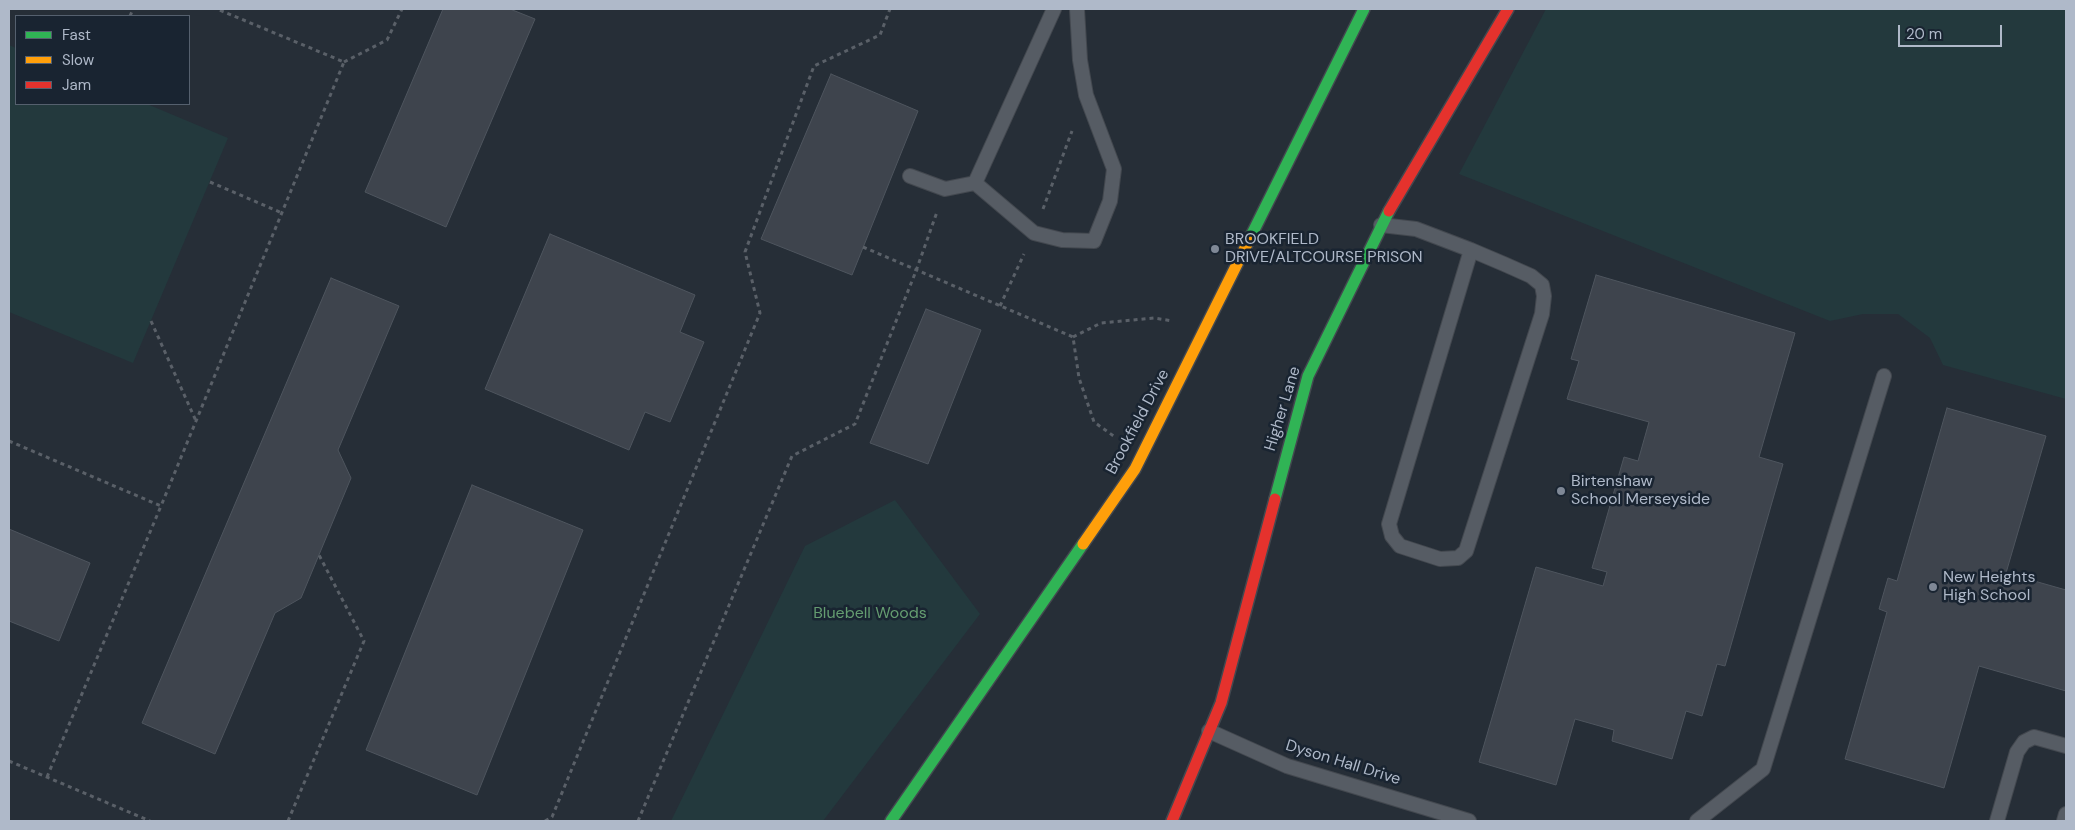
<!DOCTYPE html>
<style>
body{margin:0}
#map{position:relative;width:2075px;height:830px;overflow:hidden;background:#262e37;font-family:"DM Sans",sans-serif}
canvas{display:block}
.frame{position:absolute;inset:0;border:10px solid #afb9c9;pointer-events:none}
.legend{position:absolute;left:15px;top:15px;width:175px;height:90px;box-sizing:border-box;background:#192431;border:1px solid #55606e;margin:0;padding:6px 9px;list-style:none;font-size:15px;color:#afb9c9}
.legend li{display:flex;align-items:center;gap:10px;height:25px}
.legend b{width:25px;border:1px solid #55606e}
.scale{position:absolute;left:1898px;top:25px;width:104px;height:22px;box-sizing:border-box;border:2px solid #afb9c9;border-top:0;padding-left:6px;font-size:15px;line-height:18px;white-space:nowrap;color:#afb9c9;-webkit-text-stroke:4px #192431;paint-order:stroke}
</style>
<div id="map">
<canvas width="2075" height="830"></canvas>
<div class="frame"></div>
<ul class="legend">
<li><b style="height:6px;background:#30b455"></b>Fast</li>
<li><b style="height:6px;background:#ff9f0a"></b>Slow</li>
<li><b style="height:6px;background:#e5322d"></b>Jam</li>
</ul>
<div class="scale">20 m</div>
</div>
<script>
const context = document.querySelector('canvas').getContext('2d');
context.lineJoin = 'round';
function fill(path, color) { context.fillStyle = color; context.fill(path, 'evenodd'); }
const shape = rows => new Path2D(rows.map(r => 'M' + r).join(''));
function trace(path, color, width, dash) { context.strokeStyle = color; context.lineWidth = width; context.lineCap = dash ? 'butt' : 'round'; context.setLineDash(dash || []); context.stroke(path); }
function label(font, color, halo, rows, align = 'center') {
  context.font = font + ' "DM Sans",sans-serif'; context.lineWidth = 5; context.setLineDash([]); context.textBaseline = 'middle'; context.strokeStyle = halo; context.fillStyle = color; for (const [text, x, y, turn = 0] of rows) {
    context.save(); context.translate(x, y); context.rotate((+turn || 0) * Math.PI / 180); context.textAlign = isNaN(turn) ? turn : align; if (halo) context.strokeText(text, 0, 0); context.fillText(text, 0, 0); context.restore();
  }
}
const green = shape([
 [1546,9,2066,9,2066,399,1943,365,1930,338,1898,314,1863,314,1830,321,1459,174],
 [9,45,16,48,16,104,147,104,228,138,133,363,9,312],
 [895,500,980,614,823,821,671,821,805,546]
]);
const building = shape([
 [443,9,510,9,535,19,446,227,365,192,443,9],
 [831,74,918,111,852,275,761,239,831,74],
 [550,234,695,295,680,332,704,342,670,422,645,412,629,450,485,389,550,234],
 [1596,275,1795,333,1759,457,1783,464,1725,666,1717,664,1702,716,1686,711,1672,759,1612,741,1614,730,1575,719,1556,785,1479,762,1536,567,1603,586,1607,572,1592,568,1624,457,1638,461,1649,422,1567,399,1579,361,1571,359,1596,275],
 [331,278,399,306,338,450,351,478,301,598,275,613,215,754,142,723,331,278],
 [926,309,981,330,928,464,870,443,926,309],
 [1947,408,2046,436,2006,573,2066,590,2066,691,1979,666,1944,788,1845,759,1887,612,1879,609,1888,578,1897,581,1947,408],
 [472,485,583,530,477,795,366,750,472,485],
 [9,529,90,563,59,641,9,621,9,529]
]);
const path = shape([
 [130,16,133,9],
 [344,62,387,40,402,9],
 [210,182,282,213],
 [1043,209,1072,131],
 [863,247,1073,337,1079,378,1094,422,1115,437],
 [1000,306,1024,254],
 [151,321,196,421],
 [1073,337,1101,323,1154,318,1173,321],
 [9,441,161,506,344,62,217,9],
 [9,761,150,821],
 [47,777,161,506],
 [288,821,364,641,319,555],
 [545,821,552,817,760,313,745,252,814,66,880,35,890,9],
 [638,821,792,456,855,424,916,271,937,212]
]);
const lane = shape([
 [1054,9,975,183,1034,233,1062,240,1094,241,1110,201,1114,169,1086,95,1080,60,1077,9],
 [910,176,945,189,975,183],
 [1381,225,1416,229,1471,250,1504,264,1531,276,1542,285,1544,296,1542,314,1466,551,1458,558,1440,559,1400,546,1392,536,1389,524,1471,250],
 [1209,731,1287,766,1469,821],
 [1697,821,1763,769,1884,376],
 [1997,821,2017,752,2024,742,2034,737,2066,746],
 [2064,821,2066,814]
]);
const fast = shape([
 [1249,240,1364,9],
 [1275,499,1308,376,1389,211],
 [891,821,1083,544]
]);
const slow = shape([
 [1083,544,1135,469,1249,240]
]);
const jam = shape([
 [1389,211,1508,9],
 [1172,821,1221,703,1275,499]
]);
const markers = [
 [1215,249,5,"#7f8896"],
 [1561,491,5,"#7f8896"],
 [1933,587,5,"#7f8896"]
];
const poiNames = [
 ["BROOKFIELD",1225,240],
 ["DRIVE/ALTCOURSE PRISON",1225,258],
 ["Birtenshaw",1571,482],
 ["School Merseyside",1571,500],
 ["New Heights",1943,578],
 ["High School",1943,596]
];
const streetNames = [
 ["Higher Lane",1283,409,-73],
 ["Brookfield Drive",1138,422,-62],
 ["Dyson Hall Drive",1343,763,17]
];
const parkNames = [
 ["Bluebell Woods",870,614]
];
fill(green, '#23393d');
fill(building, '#3e444d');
trace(building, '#4e555e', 1);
trace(lane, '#43484f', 16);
trace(fast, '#43484f', 14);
trace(slow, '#43484f', 14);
trace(jam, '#43484f', 14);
trace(path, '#5a6068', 3, [4, 4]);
trace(lane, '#565c64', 14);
trace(fast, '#30b455', 11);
trace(slow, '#ff9f0a', 11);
trace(jam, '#e5322d', 11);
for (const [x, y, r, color] of markers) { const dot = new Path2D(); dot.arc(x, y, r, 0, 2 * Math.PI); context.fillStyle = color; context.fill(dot); trace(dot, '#192431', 2); }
label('16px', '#afb9c9', '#192431', poiNames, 'left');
label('16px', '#afb9c9', '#192431', streetNames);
label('16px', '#649c70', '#192431', parkNames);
</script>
